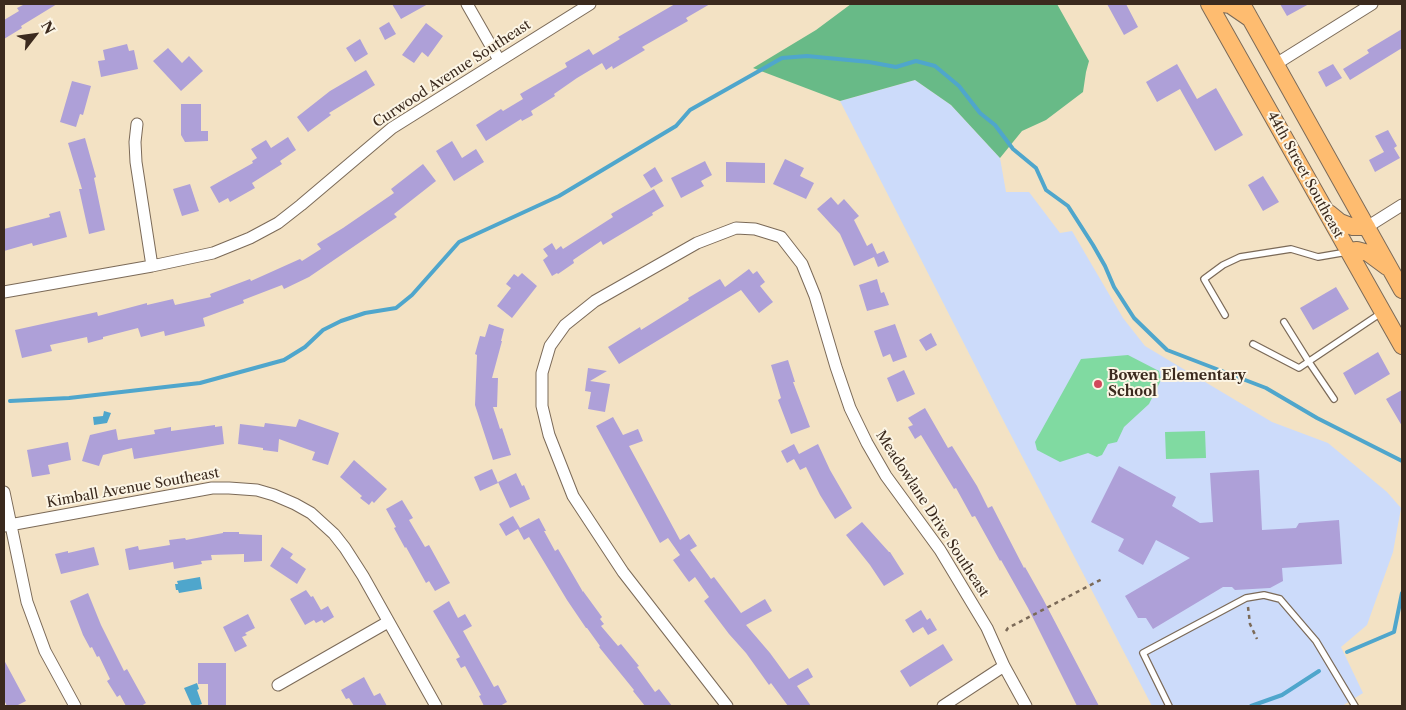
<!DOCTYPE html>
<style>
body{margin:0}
#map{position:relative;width:1406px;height:710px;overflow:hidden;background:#f3e2c4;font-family:"Libre Caslon Text",serif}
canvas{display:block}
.frame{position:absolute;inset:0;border:5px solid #3b2a1e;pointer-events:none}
.north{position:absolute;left:10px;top:10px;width:50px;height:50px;-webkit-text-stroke:4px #fcf5e5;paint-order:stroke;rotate:60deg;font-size:14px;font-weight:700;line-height:20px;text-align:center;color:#3b2a1e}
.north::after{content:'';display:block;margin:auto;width:18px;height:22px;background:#3b2a1e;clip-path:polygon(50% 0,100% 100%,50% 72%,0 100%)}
</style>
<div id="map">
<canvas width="1406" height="710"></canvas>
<div class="frame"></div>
<div class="north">N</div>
</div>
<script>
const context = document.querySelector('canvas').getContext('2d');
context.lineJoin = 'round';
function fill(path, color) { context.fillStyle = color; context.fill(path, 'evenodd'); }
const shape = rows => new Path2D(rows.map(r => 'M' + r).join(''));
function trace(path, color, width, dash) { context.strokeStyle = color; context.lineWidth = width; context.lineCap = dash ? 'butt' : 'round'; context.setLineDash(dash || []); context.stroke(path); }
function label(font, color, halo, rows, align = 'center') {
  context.font = font + ' "Libre Caslon Text",serif'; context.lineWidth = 4; context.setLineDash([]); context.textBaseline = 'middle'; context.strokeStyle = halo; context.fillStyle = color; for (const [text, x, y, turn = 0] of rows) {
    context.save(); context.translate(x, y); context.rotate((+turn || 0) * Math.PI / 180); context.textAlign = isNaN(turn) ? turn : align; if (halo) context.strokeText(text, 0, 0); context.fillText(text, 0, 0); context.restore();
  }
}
const built = shape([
 [915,80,951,105,1000,158,1006,192,1029,192,1060,233,1072,231,1123,318,1145,346,1272,422,1328,443,1387,492,1401,508,1393,552,1367,625,1341,647,1363,693,1342,706,1152,706,1001,416,840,101]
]);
const green = shape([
 [1128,355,1159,371,1161,380,1149,404,1124,427,1117,442,1108,444,1102,455,1097,457,1088,453,1060,462,1037,450,1035,442,1081,359],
 [1205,431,1206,458,1166,459,1165,432]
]);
const forest = shape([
 [851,4,1057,4,1089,61,1086,72,1083,92,1046,120,1022,131,1000,158,951,105,915,80,840,101,753,68,816,30]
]);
const water = shape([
 [104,411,111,413,107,423,94,425,93,417,103,416],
 [200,577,202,589,179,593,178,590,176,590,175,584,178,584,177,581],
 [197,683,199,689,197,690,202,704,196,706,192,706,184,688]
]);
const stream = shape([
 [10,401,69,398,200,383,284,360,305,347,323,330,341,321,365,313,396,308,412,295,459,242,559,196,676,126,690,110,782,58,807,56,869,62,896,67,916,61,935,66,959,86,980,113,995,125,1013,149,1036,168,1046,190,1068,206,1093,245,1105,266,1114,287,1134,318,1167,350,1266,388,1317,418,1402,461],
 [1347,652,1394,632,1402,593],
 [1251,706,1282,695,1319,671]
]);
const building = shape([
 [25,4,57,4,21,26,22,28,4,39,4,20,19,11,17,8],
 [392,4,428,4,401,19],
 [675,4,710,4,686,18,688,21,642,47,645,50,613,69,612,66,606,70,602,63,577,78,554,94,555,96,531,111,533,115,522,121,521,119,486,141,476,125,501,109,503,111,523,99,520,94,567,67,565,63,589,49,593,55,620,39,618,37],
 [1107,4,1126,4,1138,27,1124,35],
 [1280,4,1309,4,1287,16],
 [389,22,396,34,385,40,379,28],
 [426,23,443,36,428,57,422,52,414,63,402,55],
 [1402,29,1402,48,1350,80,1343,69,1369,53,1367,50],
 [360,39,368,54,355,62,346,48],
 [127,44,129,51,134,50,138,69,101,77,98,61,105,60,103,50],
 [168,48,182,63,189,56,203,71,181,91,153,61],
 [1177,64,1197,99,1216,88,1243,135,1215,151,1180,89,1157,102,1146,82],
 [1333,64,1342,78,1326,87,1318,72],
 [366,70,375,85,329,113,331,115,308,132,297,117,330,91],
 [72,81,91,86,83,115,80,114,76,127,60,122],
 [181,104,201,104,201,131,208,131,208,141,185,142,181,135],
 [1388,130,1397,146,1394,148,1400,158,1375,172,1369,160,1384,152,1375,136],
 [288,137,296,150,280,161,282,164,252,183,255,188,230,202,228,198,219,203,210,187,253,163,252,161,257,158,251,149,266,140,271,148],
 [85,138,96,177,94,178,105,230,89,234,79,189,82,189,68,143],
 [452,141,462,158,476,149,484,162,454,181,436,151],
 [785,159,804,168,800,176,814,183,806,199,773,184],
 [705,161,712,175,701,181,704,186,681,198,671,178],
 [726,162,765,163,765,183,726,182],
 [423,164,436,181,394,214,397,217,309,277,284,289,282,285,243,300,244,303,203,318,205,326,165,336,164,331,141,337,138,328,103,337,103,339,88,343,87,337,50,345,52,351,22,358,15,330,97,312,98,316,147,303,147,305,173,299,175,305,211,297,210,294,250,279,251,281,300,259,302,261,321,249,317,244,343,228,394,193,391,189],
 [655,167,663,181,651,188,643,175],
 [1263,176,1279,202,1263,211,1248,185],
 [190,184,199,211,182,216,173,189],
 [654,189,664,206,652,213,653,215,603,245,601,241,573,260,574,263,558,274,557,273,552,276,543,260,548,256,543,249,552,243,556,250,561,246,563,249,613,217,611,214],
 [831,197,838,205,844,199,859,216,854,220,867,246,872,243,877,254,884,251,889,262,878,267,874,257,854,266,840,234,817,209],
 [60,211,67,237,33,246,32,243,4,251,4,229,50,217,49,214],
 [749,269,753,274,757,271,765,282,760,286,773,302,759,313,741,290,619,364,608,347,640,327,641,330,689,300,688,298,720,279,725,287],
 [522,273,537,286,512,318,497,306,511,288,506,284,514,274,518,277],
 [877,279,881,293,884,292,889,305,867,311,859,285],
 [1336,287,1349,309,1313,330,1300,308],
 [489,324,504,329,501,341,502,341,492,378,498,378,497,407,493,407,500,429,502,428,511,455,493,460,475,405,477,355,475,354,480,336,485,337],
 [895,324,907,357,893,362,890,354,883,357,874,331],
 [931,333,937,345,926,351,919,340],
 [1378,352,1390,374,1355,395,1343,373],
 [788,360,795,382,793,382,810,427,791,434,778,400,781,398,771,365],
 [588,368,607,371,590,381,610,384,605,412,588,409,591,392,585,391],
 [904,370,915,394,897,402,887,378],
 [1402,390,1402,426,1386,399],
 [925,408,948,448,952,446,977,486,988,508,992,506,1024,568,1025,567,1043,599,1099,706,1077,706,1028,608,1001,560,1000,561,975,516,972,517,956,488,954,489,921,435,915,439,908,427,913,425,908,418],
 [613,417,623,435,638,429,643,441,629,446,680,540,689,534,697,546,690,550,711,579,714,577,741,613,765,599,772,611,746,625,770,653,789,679,808,668,813,677,797,686,811,706,788,706,771,683,769,685,746,653,729,634,704,601,709,597,695,577,689,582,673,560,680,555,668,538,660,543,596,426],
 [299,419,339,433,328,465,312,460,315,452,279,439,278,452,263,450,263,448,238,444,240,424,264,427,265,423,296,427],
 [215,425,215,427,222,426,224,444,134,459,132,448,103,455,99,466,82,461,90,435,116,429,118,440,155,434,154,430,171,427,171,431],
 [68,442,71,460,48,465,50,474,32,477,27,450],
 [794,444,799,454,818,444,830,470,852,508,835,519,820,495,806,467,800,470,794,459,787,463,781,451],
 [354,460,387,489,374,503,372,501,369,505,360,498,362,496,340,477],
 [1119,466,1176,497,1172,506,1200,523,1213,522,1210,473,1259,470,1262,530,1296,528,1299,523,1339,520,1342,564,1282,568,1283,581,1270,588,1235,590,1232,587,1223,587,1153,629,1146,618,1138,618,1125,596,1190,558,1156,540,1143,565,1118,551,1124,539,1091,522],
 [492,469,498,483,480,491,474,477],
 [516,473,522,486,524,485,530,499,510,508,498,482],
 [402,500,413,518,409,520,425,547,429,545,450,583,435,591,429,581,426,583,406,547,405,548,394,528,396,527,386,509],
 [513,516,520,528,539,518,546,531,544,531,555,551,558,549,583,592,583,591,602,617,600,619,604,624,601,626,618,646,621,644,639,666,637,667,655,692,659,689,672,706,645,706,633,691,634,690,599,647,600,646,587,628,586,628,567,600,529,537,524,540,518,529,506,536,499,524],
 [862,522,889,552,890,552,904,574,884,586,870,565,846,535],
 [223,532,239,532,239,534,262,535,262,561,244,562,244,554,211,555,212,560,201,561,202,564,174,569,173,562,129,570,125,549,138,546,139,550,170,545,169,540,185,538,186,540,223,533],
 [94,547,99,565,61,574,55,554,68,551,68,553],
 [282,547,293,554,290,558,306,569,297,584,270,566],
 [306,590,311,597,313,596,321,610,328,606,334,617,324,623,322,620,316,623,314,620,305,625,290,599],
 [88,593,101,625,124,671,127,669,146,703,141,706,126,706,120,695,117,697,107,681,110,679,99,656,97,657,92,647,90,648,83,635,70,601],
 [449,601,458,618,465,614,472,626,463,631,494,687,498,685,507,702,500,706,484,706,479,696,481,695,465,666,461,668,456,659,460,657,433,611],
 [921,610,927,620,930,618,937,630,928,635,923,627,913,633,905,620],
 [248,614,255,628,245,633,247,635,242,637,247,646,235,652,223,627],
 [943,644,953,660,910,687,900,671],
 [4,660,26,701,16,706,7,706,4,700],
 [198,663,226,663,226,706,208,706,208,684,198,684],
 [364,677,374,696,380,693,387,706,354,706,349,698,346,699,341,690]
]);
const path = shape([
 [1248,607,1250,624,1257,639],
 [1006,631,1008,628,1104,578]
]);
const lane = shape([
 [1225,315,1204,279,1223,265,1240,257,1291,249,1318,257,1347,252],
 [1284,322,1309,362,1334,399],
 [1253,344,1299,368,1381,313],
 [1169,706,1143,653,1246,598,1264,595,1280,599,1316,641,1355,706]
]);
const street = shape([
 [467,4,499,60],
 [1276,64,1372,4],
 [137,124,135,142,136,162,152,266],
 [1367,227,1402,205],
 [4,292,152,266,213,253,250,238,278,223,301,205,392,128,590,4],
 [4,492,27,602,45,651,75,706],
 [4,526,212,488,229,488,257,490,274,495,295,504,311,513,334,534,345,548,363,576,436,706],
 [278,685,388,622],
 [727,706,623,572,573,496,549,435,542,406,542,373,550,346,565,325,595,301,697,243,736,228,755,229,781,237,802,264,815,296,836,367,850,408,867,443,886,476,940,550,987,628,1004,666,1026,706],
 [943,706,1004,666]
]);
const primary = shape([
 [1209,4,1402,346],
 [1224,4,1230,5,1249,18],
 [1242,4,1402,290],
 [1329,213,1340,222,1353,227,1367,227],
 [1349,251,1357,250,1368,253,1387,267]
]);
const markers = [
 [1098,384,5,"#d1495b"]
];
const streetNames = [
 ["Curwood Avenue Southeast",452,74,-33],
 ["44th Street Southeast",1305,175,61],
 ["Kimball Avenue Southeast",133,488,-10],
 ["Meadowlane Drive Southeast",932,514,57]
];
const poiNames = [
 ["Bowen Elementary",1108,376],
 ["School",1108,392]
];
fill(built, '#ccdbfa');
fill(green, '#80daa1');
fill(forest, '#68ba87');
fill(water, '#4fa6cc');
trace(stream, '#4fa6cc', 4);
fill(building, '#aea0d8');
trace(lane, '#7b6a58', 8);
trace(street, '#7b6a58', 13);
trace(primary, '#7b6a58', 18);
trace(path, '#7b6a58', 2.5, [4, 4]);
trace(lane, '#fff', 5.5);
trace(street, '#fff', 11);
trace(primary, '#febc70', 16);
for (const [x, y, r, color] of markers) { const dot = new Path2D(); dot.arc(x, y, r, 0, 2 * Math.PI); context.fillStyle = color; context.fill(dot); trace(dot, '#fcf5e5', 2); }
label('14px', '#3b2a1e', '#fcf5e5', streetNames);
label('bold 14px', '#3b2a1e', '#fcf5e5', poiNames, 'left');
</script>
